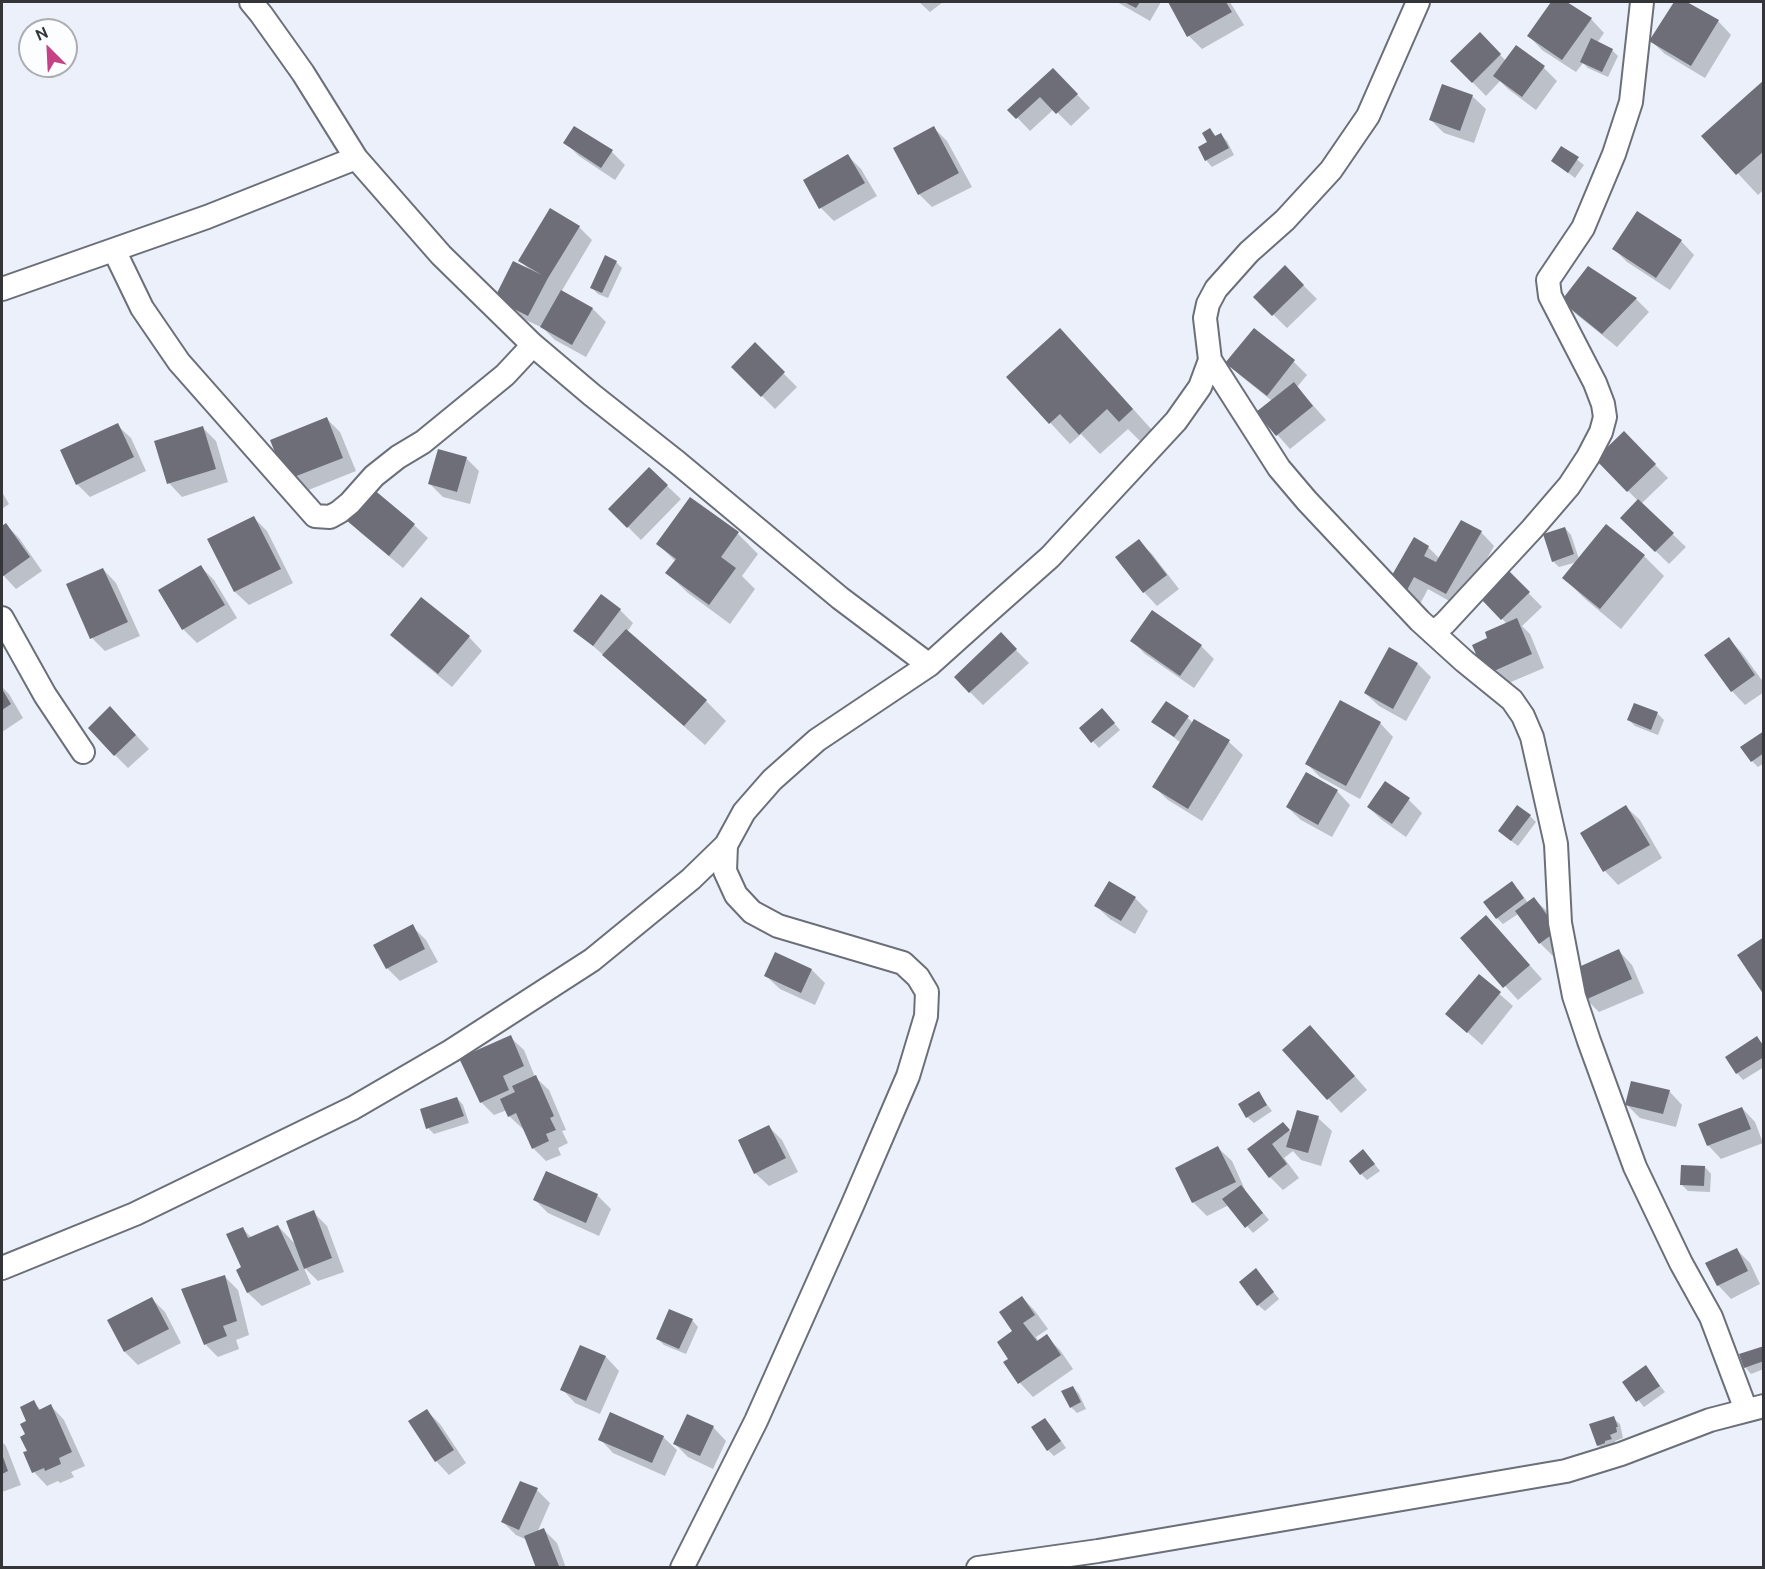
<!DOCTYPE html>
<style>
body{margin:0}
#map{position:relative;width:1765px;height:1569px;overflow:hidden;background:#ebf0fa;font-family:Ubuntu,sans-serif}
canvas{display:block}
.frame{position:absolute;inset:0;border:3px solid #333539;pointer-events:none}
.north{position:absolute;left:18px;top:18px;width:60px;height:60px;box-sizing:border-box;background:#fcfdff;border:2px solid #acadb0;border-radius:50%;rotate:336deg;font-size:16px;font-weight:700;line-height:24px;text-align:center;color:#333539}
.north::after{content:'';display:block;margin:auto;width:21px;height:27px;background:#c64287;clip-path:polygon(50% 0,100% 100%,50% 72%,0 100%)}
</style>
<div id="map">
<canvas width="1765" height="1569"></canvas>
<div class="frame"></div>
<div class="north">N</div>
</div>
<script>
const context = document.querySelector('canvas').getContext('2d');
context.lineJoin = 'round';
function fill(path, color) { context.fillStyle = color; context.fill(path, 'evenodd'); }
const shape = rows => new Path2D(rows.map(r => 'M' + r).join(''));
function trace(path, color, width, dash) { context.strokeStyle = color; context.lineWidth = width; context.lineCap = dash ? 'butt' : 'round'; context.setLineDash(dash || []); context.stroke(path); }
const shadow = shape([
 [919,2,943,2,930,12],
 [1117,2,1161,2,1150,21],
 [1170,2,1230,2,1244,25,1202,49,1189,36],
 [1553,2,1565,2,1591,19,1604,33,1597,43,1612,50,1618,56,1608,77,1588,68,1583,63,1576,72,1542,50,1529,36],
 [1675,2,1684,2,1718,21,1731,35,1705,78,1665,54,1651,41],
 [1480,34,1506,61,1544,68,1557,81,1536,110,1508,89,1500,81,1486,96,1452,61],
 [1764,82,1764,189,1758,195,1703,136],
 [1066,83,1090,108,1071,126,1054,109,1030,131,1010,110],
 [1472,96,1486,109,1474,143,1444,133,1431,120],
 [934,128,947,141,972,187,932,207,919,194],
 [1210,130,1217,137,1221,135,1227,141,1234,155,1212,167,1206,160],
 [565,142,612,152,625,165,615,180,579,156],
 [1562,148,1584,165,1575,178,1553,161],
 [848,156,861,169,877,196,834,221,821,208],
 [579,227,592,240,561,292,593,309,606,322,586,357,555,340,543,328,509,312,496,299,530,270,520,261],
 [1681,241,1694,255,1670,290,1627,262,1613,248],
 [616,262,622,268,608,298,598,294,591,287],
 [1285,267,1317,299,1287,328,1255,297],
 [1636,299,1649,312,1617,347,1576,314,1563,301],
 [1254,330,1294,362,1307,375,1297,387,1326,420,1290,449,1258,413,1272,401,1241,376,1227,363],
 [755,345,797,387,775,409,733,367],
 [1080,350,1152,430,1140,441,1128,429,1100,454,1081,434,1070,444,1008,377],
 [327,419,340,432,356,471,301,493,287,479],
 [117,425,131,438,146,471,90,497,77,484],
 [202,427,216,441,228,482,182,497,169,483],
 [1624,433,1668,478,1641,504,1686,547,1669,564,1622,518,1638,501,1597,459],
 [466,458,479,471,470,504,443,497,430,484],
 [649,469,681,499,641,540,610,509],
 [372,490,414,525,428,538,403,568,361,533,348,520],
 [2,492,9,504,2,509],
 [691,499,738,534,758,554,742,576,755,589,730,624,688,593,667,573,676,562,658,544],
 [254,518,267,531,293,583,249,605,235,592,209,540],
 [6,525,19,538,42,571,16,589,2,574,2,528],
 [1565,528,1571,535,1579,559,1644,556,1664,576,1621,629,1584,598,1564,578,1577,562,1559,567,1553,561],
 [1481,532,1494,546,1460,607,1428,589,1420,604,1404,595,1414,539,1428,547,1440,559],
 [1139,541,1152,554,1179,589,1157,606,1144,592,1117,557],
 [200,566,214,580,237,618,197,643,183,629,160,591],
 [103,569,116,583,140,636,105,651,92,638],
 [1509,573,1542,607,1522,626,1530,634,1544,668,1499,687,1486,674,1507,624,1483,599],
 [620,610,633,623,627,632,706,701,726,721,705,745,575,630],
 [392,635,469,637,482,651,452,687,405,648],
 [1729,639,1742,653,1764,683,1764,692,1745,705,1732,691],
 [1132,641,1201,646,1214,659,1194,688,1145,654],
 [1014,648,1029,663,983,705,970,692],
 [1418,664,1431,677,1406,721,1379,706,1365,693],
 [2,687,9,694,23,718,2,732],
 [1634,705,1658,714,1664,720,1658,735,1635,726,1629,720],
 [1108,716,1120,730,1099,748,1081,728],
 [1188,718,1193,723,1195,721,1229,742,1243,755,1202,821,1168,800,1154,787,1181,743,1153,721],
 [124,722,149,749,128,768,115,755],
 [1380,723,1393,737,1360,799,1320,777,1307,764],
 [1764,733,1764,763,1758,767,1752,761],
 [1337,791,1350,805,1332,837,1301,820,1287,807],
 [1409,800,1422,813,1406,837,1382,820,1368,807],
 [1626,807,1640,820,1662,858,1618,885,1605,871,1582,833],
 [1530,816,1536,822,1518,846,1506,837],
 [1518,889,1528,903,1534,899,1548,912,1571,944,1553,956,1540,943,1518,914,1503,924,1497,918,1485,902],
 [1135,898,1148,911,1135,934,1110,919,1096,906],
 [412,926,426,940,438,962,400,981,387,968],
 [1499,931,1542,979,1518,1000,1462,939],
 [1619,951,1632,965,1644,993,1599,1012,1586,999],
 [812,970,825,983,815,1005,780,989,766,976],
 [1479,976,1513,1006,1482,1045,1447,1014],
 [510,1037,524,1050,535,1077,549,1090,566,1130,562,1131,568,1143,558,1148,561,1155,546,1161,533,1148,524,1129,523,1129,509,1116,507,1110,494,1115,481,1102],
 [1757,1038,1764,1045,1764,1067,1743,1080,1737,1073,1727,1057],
 [1323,1040,1367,1090,1341,1113,1284,1050],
 [1669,1091,1682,1105,1676,1127,1640,1118,1627,1105],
 [1258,1093,1272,1111,1254,1123,1247,1117],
 [457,1098,463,1105,469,1123,434,1134,428,1128],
 [1742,1108,1755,1122,1763,1143,1721,1159,1708,1145],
 [1318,1118,1332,1131,1321,1166,1301,1160,1293,1151,1284,1158,1299,1178,1283,1190,1270,1177,1249,1149,1282,1124,1292,1133],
 [769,1127,782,1140,798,1172,769,1186,755,1173],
 [1218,1148,1232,1161,1246,1192,1269,1220,1253,1233,1229,1205,1207,1216,1193,1202],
 [1369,1157,1380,1171,1367,1180,1361,1174],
 [1705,1167,1711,1174,1710,1192,1688,1191,1682,1185],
 [597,1195,611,1209,599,1236,548,1213,535,1200],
 [313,1212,327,1226,344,1272,318,1281,303,1266,311,1284,262,1306,248,1293,238,1270,243,1268,243,1229,252,1238,278,1226,296,1245],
 [1737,1250,1750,1263,1760,1284,1731,1299,1718,1285],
 [224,1276,238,1290,249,1335,236,1340,239,1349,218,1357,205,1344],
 [1262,1277,1279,1299,1265,1311,1258,1305],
 [1022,1297,1035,1311,1048,1329,1036,1337,1039,1342,1046,1336,1060,1350,1073,1369,1033,1397,1020,1383,1005,1363,1010,1359,1014,1332],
 [152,1299,165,1312,181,1343,138,1365,125,1352],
 [692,1320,698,1327,686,1354,664,1345,658,1339],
 [581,1347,606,1357,619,1371,600,1414,575,1403,562,1389],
 [1764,1348,1764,1369,1751,1374,1745,1367],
 [1645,1367,1665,1392,1644,1407,1624,1382],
 [1073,1387,1079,1394,1086,1409,1077,1413,1071,1407],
 [33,1402,42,1411,51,1406,64,1420,85,1466,71,1472,74,1477,60,1483,58,1481,47,1486,34,1472,29,1452,27,1435,28,1422],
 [427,1411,440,1424,466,1463,449,1475,436,1461],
 [1613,1418,1620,1424,1623,1438,1615,1441,1617,1445,1604,1452,1598,1445],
 [1045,1419,1051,1426,1066,1448,1054,1456,1048,1450],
 [713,1427,726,1441,713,1469,688,1457,675,1444],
 [663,1437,677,1450,665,1476,613,1453,600,1439],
 [2,1442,6,1446,21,1485,2,1492],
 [537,1490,550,1503,537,1533,544,1530,557,1543,566,1568,538,1568,527,1540,516,1535,503,1522]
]);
const building = shape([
 [1124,2,1140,2,1136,8],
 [1168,2,1226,2,1232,12,1187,37],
 [1551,2,1567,2,1592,18,1562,60,1527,36],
 [1674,2,1687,2,1719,20,1691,66,1649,41],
 [1480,32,1501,54,1472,83,1450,61],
 [1591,38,1613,49,1602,72,1580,62],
 [1516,45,1545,66,1522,97,1493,76],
 [1053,68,1078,94,1056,114,1040,97,1016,119,1007,110],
 [1764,80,1764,151,1736,175,1701,136],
 [1442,84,1473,95,1460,131,1429,120],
 [574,126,613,150,601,168,563,143],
 [934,126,959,173,918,195,893,148],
 [1210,128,1215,136,1221,133,1229,148,1205,161,1198,147,1207,142,1202,133],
 [1561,146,1579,157,1568,173,1551,161],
 [848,154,865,183,819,209,803,180],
 [550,208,580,226,548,278,528,316,494,299,513,261,542,275,518,261],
 [1637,211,1682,240,1656,278,1612,249],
 [605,255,617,261,602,293,590,288],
 [1285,265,1304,285,1272,316,1253,297],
 [1588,266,1637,298,1602,334,1561,301],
 [561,290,593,308,572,345,540,327],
 [1060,328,1133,409,1119,422,1107,409,1079,435,1060,414,1049,424,1006,377],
 [1254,328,1295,360,1267,396,1225,363],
 [755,342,785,372,761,397,731,367],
 [1294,382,1313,406,1276,436,1256,412],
 [327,417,343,458,286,480,270,440],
 [118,423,134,457,76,485,60,450],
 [203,426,216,469,167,484,154,441],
 [1624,431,1656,464,1627,492,1595,459],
 [438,449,467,457,457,492,428,484],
 [649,467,668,485,627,528,608,509],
 [372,488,415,524,389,556,346,520],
 [690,497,739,532,721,557,736,568,709,605,665,573,676,559,656,544],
 [1638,499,1674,533,1655,552,1620,518],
 [254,516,281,569,234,592,207,539],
 [1461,520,1482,531,1446,594,1414,577,1406,592,1388,582,1414,537,1429,546,1424,556,1436,562],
 [6,523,30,557,2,577,2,526],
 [1606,524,1645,555,1600,609,1562,578],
 [1565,527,1574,554,1552,562,1543,534],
 [1139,539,1167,575,1143,593,1115,557],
 [201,565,225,605,182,630,158,590],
 [103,568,128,622,90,639,66,584],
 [1509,571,1530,592,1501,620,1481,599],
 [601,594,621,609,593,646,573,631],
 [421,597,470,636,438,674,390,635],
 [1152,610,1202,645,1180,676,1130,641],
 [1517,618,1532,654,1485,675,1472,645,1487,638,1485,632],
 [626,629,707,700,684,726,602,655],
 [1001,632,1017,649,969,693,954,677],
 [1729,637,1755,675,1731,692,1704,655],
 [1389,647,1418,663,1393,709,1364,693],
 [2,689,11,704,2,710],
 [1340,700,1381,722,1346,786,1305,764],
 [1166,701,1189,716,1174,737,1151,722],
 [1634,703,1658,712,1651,730,1627,720],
 [110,706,136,735,114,756,88,728],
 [1102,708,1115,723,1091,743,1079,728],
 [1194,719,1230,740,1188,809,1152,787],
 [1764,731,1764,753,1751,762,1740,747],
 [1306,772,1338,790,1318,825,1286,807],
 [1385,781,1410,798,1392,824,1367,807],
 [1517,805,1531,815,1511,841,1498,831],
 [1626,805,1650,845,1603,872,1580,833],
 [1109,881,1136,897,1121,921,1094,906],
 [1512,881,1524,898,1496,919,1483,902],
 [1534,897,1558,930,1539,944,1515,911],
 [1486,915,1530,965,1503,988,1460,938],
 [413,924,425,949,386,969,373,945],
 [1764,937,1764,995,1737,955],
 [1619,949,1632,979,1585,1000,1572,970],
 [775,952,812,969,801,993,764,976],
 [1479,974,1501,992,1467,1033,1445,1014],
 [1310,1025,1355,1076,1327,1100,1282,1050],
 [511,1035,524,1066,503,1076,509,1090,480,1103,459,1058],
 [1757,1036,1764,1047,1764,1057,1736,1074,1725,1057],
 [536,1075,554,1116,550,1118,556,1130,546,1134,549,1141,532,1149,516,1113,508,1117,500,1099,515,1092,512,1086],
 [1631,1081,1670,1090,1663,1114,1625,1105],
 [1259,1091,1267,1105,1246,1118,1238,1104],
 [457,1097,464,1116,426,1129,420,1109],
 [1742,1107,1751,1129,1707,1146,1698,1124],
 [1297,1110,1319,1116,1308,1153,1286,1147],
 [1283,1122,1290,1130,1272,1144,1287,1164,1269,1178,1247,1149],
 [769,1125,786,1158,754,1174,738,1140],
 [1218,1146,1236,1182,1192,1203,1175,1168],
 [1363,1149,1375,1164,1360,1175,1349,1161],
 [1681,1165,1705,1166,1704,1186,1680,1185],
 [546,1171,598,1194,586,1223,533,1200],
 [1241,1185,1263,1213,1245,1228,1222,1199],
 [314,1210,332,1258,304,1269,286,1221],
 [278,1225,299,1270,247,1293,236,1270,241,1267,226,1234,243,1227,248,1238],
 [1737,1248,1748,1271,1717,1286,1705,1263],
 [1256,1268,1274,1292,1257,1306,1239,1282],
 [225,1275,237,1321,223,1326,227,1336,204,1345,181,1289],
 [1022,1296,1035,1315,1023,1323,1037,1341,1047,1334,1061,1355,1018,1384,1003,1362,1008,1359,997,1342,1012,1331,999,1312],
 [152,1297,169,1329,124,1352,107,1320],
 [669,1309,693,1319,679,1349,656,1339],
 [580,1345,606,1356,586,1401,560,1390],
 [1764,1346,1764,1361,1744,1368,1739,1354],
 [1646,1365,1660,1386,1636,1402,1622,1382],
 [1073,1386,1081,1402,1070,1408,1061,1391],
 [34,1400,39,1410,51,1404,72,1452,59,1458,61,1464,45,1471,44,1468,32,1473,23,1452,27,1451,20,1437,25,1434,20,1424,26,1421,20,1407],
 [427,1409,454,1450,435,1462,408,1421],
 [610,1412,664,1436,652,1463,598,1440],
 [687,1414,714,1426,700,1456,673,1444],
 [1614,1416,1618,1427,1616,1427,1617,1432,1610,1435,1612,1439,1605,1441,1605,1443,1597,1446,1589,1424],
 [1045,1418,1061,1441,1047,1451,1031,1427],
 [2,1454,8,1471,2,1474],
 [520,1481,538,1488,519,1530,501,1522],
 [544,1528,559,1566,555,1568,536,1568,524,1536]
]);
const minor = shape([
 [251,2,261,14,303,73,356,158,441,255,533,345,592,395,678,463,840,598,929,665],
 [114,250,142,308,179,362,315,516,330,517,339,512,350,503,374,476,398,457,423,442,505,375,533,345],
 [2,289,207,217,356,158],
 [1210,360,1279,468,1307,501,1420,621,1464,661,1512,700,1523,716,1532,737,1556,844,1560,923,1574,996,1589,1041,1635,1167,1681,1263,1711,1317,1746,1410],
 [2,618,45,695,83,752],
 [1433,633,1445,623,1532,529,1569,486,1588,457,1601,432,1605,417,1603,404,1595,383,1550,296,1548,280,1583,228,1614,154,1631,102,1642,2],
 [2,1268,135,1214,353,1108,451,1051,592,960,691,879,726,845],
 [682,1568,756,1421,852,1206,908,1076,926,1016,927,992,918,977,903,963,778,926,752,912,736,895,725,871,726,845,744,812,772,780,817,740,929,665,988,612,1050,557,1176,421,1200,387,1210,360,1205,318,1208,304,1216,289,1249,252,1285,220,1331,170,1368,116,1418,2],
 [978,1568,1098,1551,1566,1471,1621,1454,1710,1420,1764,1406]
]);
fill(shadow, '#0003');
fill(building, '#6d6e78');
trace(minor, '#6b6f78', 26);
trace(minor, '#fff', 22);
</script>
